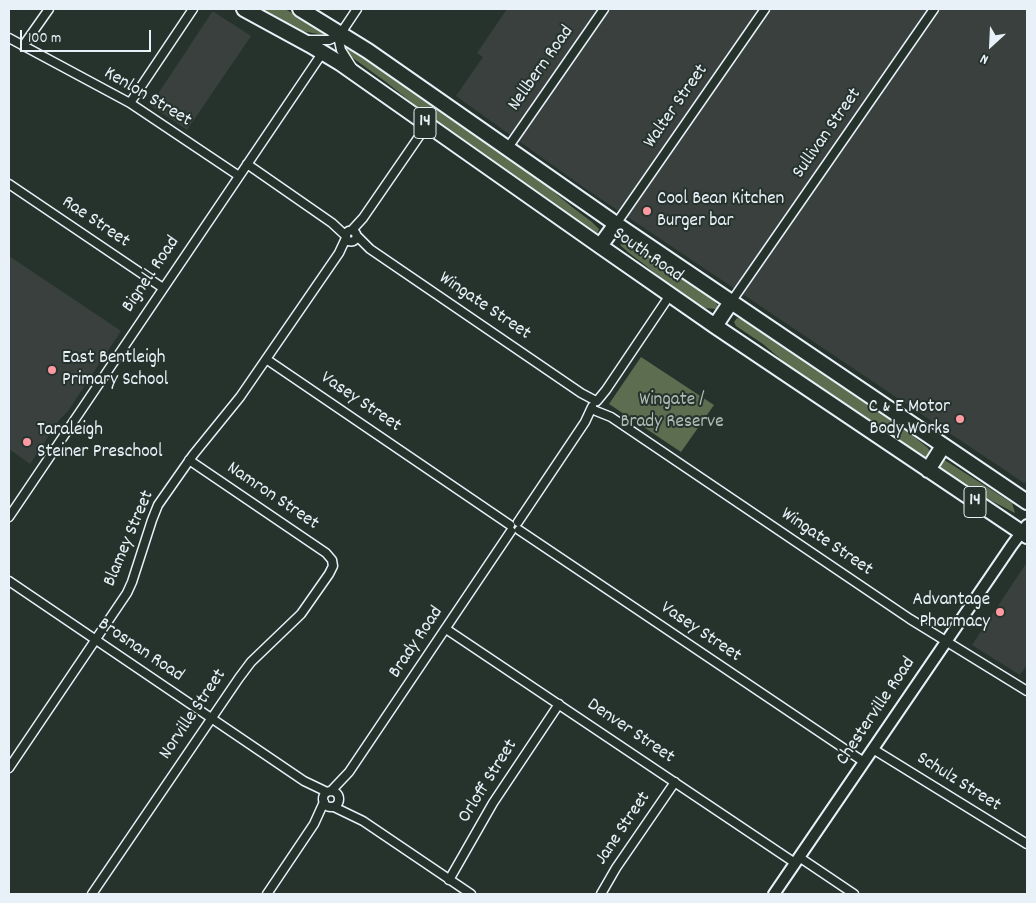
<!DOCTYPE html>
<style>
body{margin:0}
#map{position:relative;width:1036px;height:903px;overflow:hidden;background:#26332d;font-family:Dekko,sans-serif}
canvas{display:block}
.frame{position:absolute;inset:0;border:10px solid #e8f1f8;pointer-events:none}
.north{position:absolute;left:966px;top:20px;width:50px;height:50px;-webkit-text-stroke:4px #26332d;paint-order:stroke;rotate:205deg;font-size:14px;font-weight:700;line-height:20px;text-align:center;color:#e8f1f8}
.north::after{content:'';display:block;margin:auto;width:18px;height:22px;background:#e8f1f8;clip-path:polygon(50% 0,100% 100%,50% 72%,0 100%)}
.scale{position:absolute;left:20px;top:30px;width:131px;height:22px;box-sizing:border-box;border:2px solid #e8f1f8;border-top:0;padding-left:6px;font-size:15px;line-height:18px;white-space:nowrap;color:#e8f1f8;-webkit-text-stroke:4px #26332d;paint-order:stroke}
</style>
<div id="map">
<canvas width="1036" height="903"></canvas>
<div class="frame"></div>
<div class="north">N</div>
<div class="scale">100 m</div>
</div>
<script>
const context = document.querySelector('canvas').getContext('2d');
context.lineJoin = 'round';
function fill(path, color) { context.fillStyle = color; context.fill(path, 'evenodd'); }
const shape = rows => new Path2D(rows.map(r => 'M' + r).join(''));
function trace(path, color, width, dash) { context.strokeStyle = color; context.lineWidth = width; context.lineCap = dash ? 'butt' : 'round'; context.setLineDash(dash || []); context.stroke(path); }
function label(font, color, halo, rows, align = 'center') {
  context.font = font + ' Dekko,sans-serif'; context.lineWidth = 4; context.setLineDash([]); context.textBaseline = 'middle'; context.strokeStyle = halo; context.fillStyle = color; for (const [text, x, y, turn = 0] of rows) {
    context.save(); context.translate(x, y); context.rotate((+turn || 0) * Math.PI / 180); context.textAlign = isNaN(turn) ? turn : align; if (halo) context.strokeText(text, 0, 0); context.fillText(text, 0, 0); context.restore();
  }
}
const built = shape([
 [507,9,1027,9,1027,482,1024,483,583,187,456,96,483,57,477,53],
 [212,12,214,12,251,36,187,130,153,107,152,103],
 [9,256,121,331,68,411,60,419,30,464,9,449],
 [1027,562,1027,665,1020,675,972,645]
]);
const green = shape([
 [260,9,285,9,330,34,324,35,302,31],
 [345,43,456,120,542,182,572,207,592,222,599,229,597,234,590,232,462,143,386,82,350,56,346,52,344,45],
 [624,242,639,248,713,298,718,306,716,309,705,308,682,296,645,265,629,253,620,245],
 [737,318,747,321,883,412,928,448,932,456,931,458,921,457,803,378,763,344,736,326,734,322],
 [641,357,714,405,681,452,609,404],
 [941,459,943,459,1012,503,1015,513,992,501,936,467]
]);
const street = shape([
 [341,33,357,9],
 [9,38,130,103,239,176],
 [305,40,329,40,338,36,341,50,353,69],
 [23,46,49,9],
 [130,103,193,9],
 [507,149,604,9],
 [247,164,332,223,346,236],
 [9,184,163,288],
 [616,224,765,9],
 [352,230,363,218,427,125],
 '345.5 236a5.5 5.5 0 1 1 11 0a5.5 5.5 0 1 1-11 0Z',
 [357,236,370,249,581,393,596,401],
 [731,302,934,9],
 [266,359,510,525],
 [597,401,606,390,670,295],
 [596,411,611,417,910,619,1027,691],
 [9,517,323,52],
 [518,522,585,422,592,407],
 [519,530,864,762],
 [9,581,304,781,327,792],
 [446,629,795,863],
 [873,749,1027,844],
 [9,768,127,593,132,582,152,520,158,505,193,455,240,397,339,253,346,238],
 [331,791,349,772,511,531],
 '323 799a8 8 0 1 1 16 0a8 8 0 1 1-16 0Z',
 [334,807,363,821,471,894],
 [799,857,854,894],
 [449,880,493,803,559,704],
 [92,894,239,678,251,662,301,614,329,574,333,566,332,560,326,553,189,460],
 [267,894,314,824,324,802],
 [601,894,616,868,675,782]
]);
const secondary = shape([
 [774,894,1012,545,1027,525]
]);
const highway = shape([
 [244,9,310,45,340,63,600,246,715,326,1027,536],
 [300,9,368,51,616,224,1027,502],
 [600,246,616,224],
 [715,326,731,302],
 [928,470,943,446]
]);
const markers = [
 [647,211,5,"#ff9aa2"],
 [52,370,5,"#ff9aa2"],
 [960,419,5,"#ff9aa2"],
 [27,442,5,"#ff9aa2"],
 [1000,612,5,"#ff9aa2"]
];
const shields = [
 [425,123,22],
 [975,502,22]
];
const shieldNames = [
 ["14",425,123],
 ["14",975,502]
];
const streetNames = [
 ["Nellbern Road",542,69,-55],
 ["Kenlon Street",147,98,31],
 ["Walter Street",677,107,-55],
 ["Sullivan Street",828,134,-55],
 ["Rae Street",95,223,34],
 ["South Road",647,256,35],
 ["Bignell Road",152,275,-56],
 ["Wingate Street",484,307,34],
 ["Vasey Street",360,403,34],
 ["Namron Street",272,497,34],
 ["Blamey Street",130,539,-67],
 ["Wingate Street",826,543,34],
 ["Vasey Street",700,633,34],
 ["Brady Road",417,643,-56],
 ["Brosnan Road",140,651,34],
 ["Chesterville Road",877,712,-56],
 ["Norville Street",194,715,-56],
 ["Denver Street",630,732,34],
 ["Orloff Street",489,782,-58],
 ["Schulz Street",958,783,32],
 ["Jane Street",624,829,-56]
];
const poiNames = [
 ["Cool Bean Kitchen",657,200],
 ["Burger bar",657,222],
 ["East Bentleigh",62,359],
 ["Primary School",62,381],
 ["C & E Motor",950,408,"right"],
 ["Body Works",950,430,"right"],
 ["Taraleigh",37,431],
 ["Steiner Preschool",37,453],
 ["Advantage",990,601,"right"],
 ["Pharmacy",990,623,"right"]
];
const parkNames = [
 ["Wingate /",672,401],
 ["Brady Reserve",672,423]
];
fill(built, '#3a403d');
fill(green, '#5c6d50');
trace(street, '#e8f1f8', 11);
trace(secondary, '#e8f1f8', 14);
trace(highway, '#e8f1f8', 18);
trace(street, '#26332d', 8);
trace(secondary, '#26332d', 10);
trace(highway, '#26332d', 14);
for (const [x, y, r, color] of markers) { const dot = new Path2D(); dot.arc(x, y, r, 0, 2 * Math.PI); context.fillStyle = color; context.fill(dot); trace(dot, '#26332d', 2); }
for (const [x, y, w] of shields) { const box = new Path2D(); box.roundRect(x - w / 2, y - 15.5, w, 31, 4); context.fillStyle = '#26332d'; context.fill(box); trace(box, '#e8f1f8', 1); }
label('bold 18px', '#e8f1f8', null, shieldNames);
label('19px', '#e8f1f8', '#26332d', streetNames);
label('19px', '#e8f1f8', '#26332d', poiNames, 'left');
label('19px', '#b0bcb5', '#26332d', parkNames);
</script>
